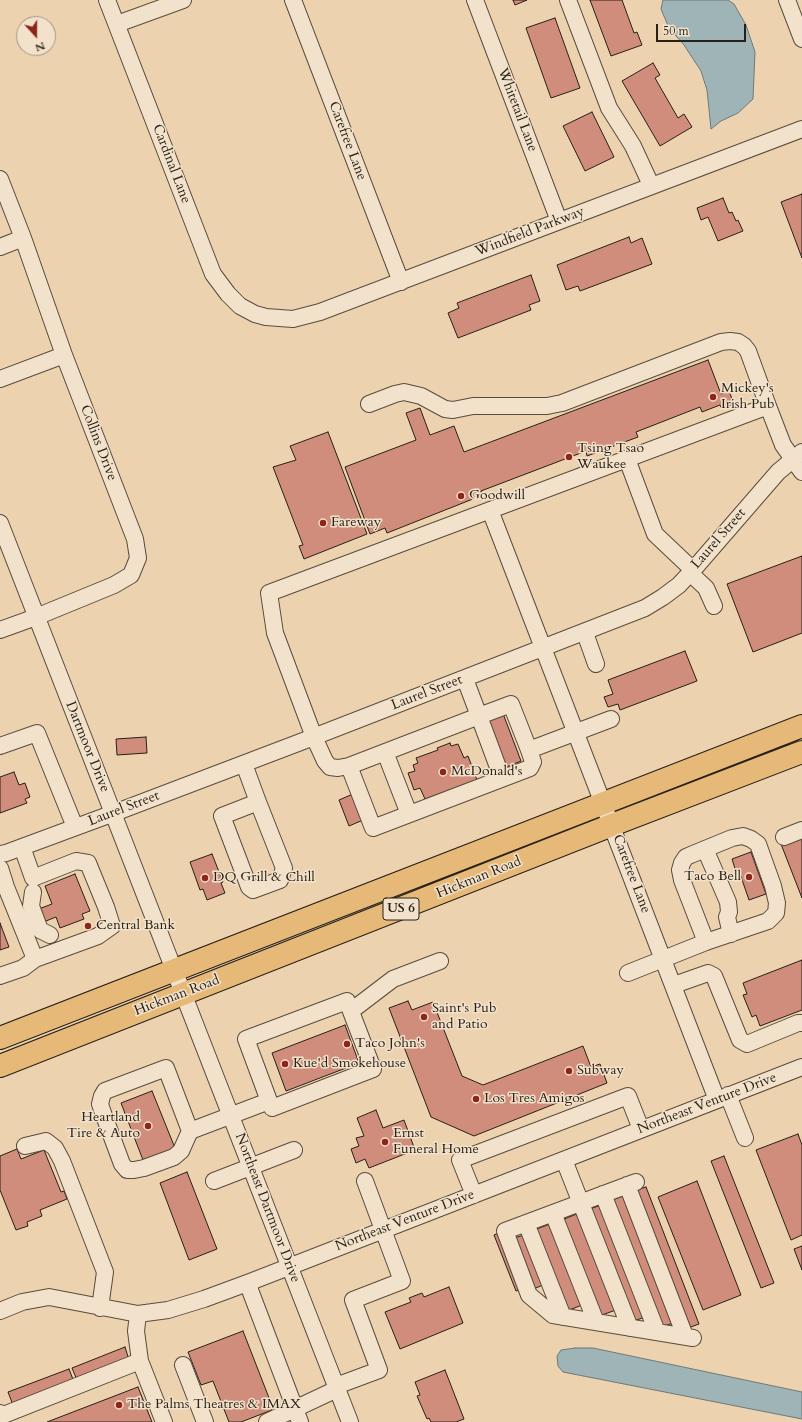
<!DOCTYPE html>
<style>
body{margin:0}
#map{position:relative;width:802px;height:1422px;overflow:hidden;background:#ecd2af;font-family:Cardo,serif}
canvas{display:block}
.north{position:absolute;left:16px;top:16px;width:40px;height:40px;box-sizing:border-box;background:#f3e2cb;border:1px solid #a19483;border-radius:50%;rotate:159deg;font-size:11px;font-weight:700;line-height:16px;text-align:center;color:#272017}
.north::after{content:'';display:block;margin:auto;width:14px;height:18px;background:#8f2418;clip-path:polygon(50% 0,100% 100%,50% 72%,0 100%)}
.scale{position:absolute;left:656px;top:24px;width:90px;height:18px;box-sizing:border-box;border:2px solid #272017;border-top:0;padding-left:5px;font-size:12px;line-height:14px;white-space:nowrap;color:#272017;-webkit-text-stroke:3px #f3e2cb;paint-order:stroke}
</style>
<div id="map">
<canvas width="802" height="1422"></canvas>
<div class="north">N</div>
<div class="scale">50 m</div>
</div>
<script>
const context = document.querySelector('canvas').getContext('2d');
context.lineJoin = 'round';
function fill(path, color) { context.fillStyle = color; context.fill(path, 'evenodd'); }
const shape = rows => new Path2D(rows.map(r => 'M' + r).join(''));
function trace(path, color, width, dash) { context.strokeStyle = color; context.lineWidth = width; context.lineCap = dash ? 'butt' : 'round'; context.setLineDash(dash || []); context.stroke(path); }
function label(font, color, halo, rows, align = 'center') {
  context.font = font + ' Cardo,serif'; context.lineWidth = 3; context.setLineDash([]); context.textBaseline = 'middle'; context.strokeStyle = halo; context.fillStyle = color; for (const [text, x, y, turn = 0] of rows) {
    context.save(); context.translate(x, y); context.rotate((+turn || 0) * Math.PI / 180); context.textAlign = isNaN(turn) ? turn : align; if (halo) context.strokeText(text, 0, 0); context.fillText(text, 0, 0); context.restore();
  }
}
const water = shape([
 [663,0,728,0,734,4,746,25,755,52,753,99,738,113,721,121,711,129,707,90,701,71,684,45,669,28,661,9,663,0],
 [575,1348,593,1348,802,1392,802,1419,563,1372,558,1366,557,1356,561,1350,575,1348]
]);
const building = shape([
 [513,0,527,0,515,5,513,0],
 [590,0,622,0,634,33,637,32,642,45,611,56,590,0],
 [555,18,580,88,551,98,526,28,555,18],
 [653,63,660,75,655,78,678,118,684,114,692,127,660,146,622,81,653,63],
 [592,112,614,157,585,171,563,126,592,112],
 [802,194,802,258,781,202,802,194],
 [723,198,729,213,732,212,736,221,738,220,743,231,718,241,708,217,701,220,697,208,723,198],
 [629,237,631,243,642,238,652,264,580,291,578,286,566,290,557,265,629,237],
 [531,275,540,301,529,305,531,310,458,338,448,313,459,308,457,303,531,275],
 [708,360,721,394,729,391,734,404,721,408,720,405,702,412,700,407,636,432,638,437,587,456,586,451,481,491,483,495,387,533,385,528,370,534,345,467,416,440,406,413,420,408,430,435,454,426,464,452,708,360],
 [328,432,367,534,304,559,299,546,303,545,273,467,296,460,290,446,328,432],
 [802,556,802,633,753,652,727,584,802,556],
 [685,651,697,681,620,710,618,704,608,707,604,697,613,694,608,680,685,651],
 [502,711,521,761,504,768,485,718,502,711],
 [146,737,147,753,117,755,116,739,146,737],
 [450,743,451,746,458,744,464,758,468,756,477,780,425,799,420,788,414,790,408,773,415,771,413,765,418,763,416,758,438,750,437,748,450,743],
 [14,772,19,785,25,783,30,797,25,799,27,803,0,813,0,777,14,772],
 [353,794,363,820,349,826,339,800,353,794],
 [802,836,802,898,781,844,802,836],
 [751,852,766,894,749,900,739,871,736,872,732,859,751,852],
 [212,854,223,882,221,883,225,893,207,900,203,889,200,890,190,862,212,854],
 [75,874,90,911,82,914,84,919,60,928,56,917,41,923,36,910,52,904,45,886,75,874],
 [0,923,9,947,0,950,0,923],
 [802,960,802,1010,760,1026,756,1015,752,1017,743,995,747,994,743,983,802,960],
 [408,1001,412,1010,433,1002,462,1076,483,1085,583,1046,591,1067,600,1064,607,1083,474,1136,431,1117,389,1008,408,1001],
 [345,1025,359,1063,286,1091,272,1053,345,1025],
 [152,1091,175,1148,143,1160,121,1103,152,1091],
 [376,1110,383,1128,404,1120,415,1150,369,1168,365,1159,356,1163,351,1149,359,1146,356,1138,364,1136,357,1118,376,1110],
 [798,1134,802,1145,802,1235,791,1240,756,1150,798,1134],
 [17,1149,21,1159,44,1150,61,1192,64,1191,67,1199,40,1210,42,1216,27,1222,28,1226,16,1230,0,1190,0,1156,17,1149],
 [724,1156,774,1283,761,1288,711,1161,724,1156],
 [187,1172,217,1249,189,1260,160,1183,187,1172],
 [697,1181,741,1295,703,1310,658,1197,697,1181],
 [646,1187,699,1324,688,1328,634,1191,646,1187],
 [623,1196,673,1323,662,1327,612,1200,623,1196],
 [601,1205,645,1317,634,1321,590,1209,601,1205],
 [579,1213,616,1310,599,1316,562,1220,579,1213],
 [550,1224,582,1305,567,1311,534,1230,550,1224],
 [501,1232,523,1289,516,1291,494,1235,501,1232],
 [524,1235,543,1285,531,1290,511,1239,524,1235],
 [802,1246,802,1270,794,1249,802,1246],
 [449,1287,463,1323,400,1349,385,1312,411,1302,409,1298,422,1293,424,1297,449,1287],
 [243,1331,271,1403,270,1403,272,1410,241,1422,229,1422,213,1381,201,1385,188,1352,243,1331],
 [125,1347,129,1360,77,1380,72,1368,125,1347],
 [69,1369,74,1382,13,1405,8,1392,69,1369],
 [445,1370,464,1419,456,1422,431,1422,429,1418,427,1419,417,1396,420,1395,415,1382,445,1370],
 [138,1387,152,1422,47,1422,138,1387]
]);
const minor = shape([
 [107,0,213,274,228,294,240,306,255,314,266,317,293,319,320,312,802,129],
 [293,0,401,282],
 [475,0,559,221],
 [568,0,609,108,633,146,651,185],
 [787,0,802,39],
 [117,24,183,0],
 [0,179,23,238,64,355,135,539,138,558,131,575,114,585,36,617,0,630],
 [0,247,23,238],
 [0,379,64,355],
 [369,404,395,394,404,392,421,396,445,409,453,410,473,406,547,406,562,403,721,342,730,341,738,342,744,346,748,351,768,406],
 [627,459,655,534,693,570],
 [490,510,717,1100],
 [0,523,350,1422],
 [690,573,706,588,714,606],
 [585,633,596,664],
 [465,679,479,716,511,704,529,750,611,719],
 [0,746,37,733,75,827],
 [385,752,409,814],
 [244,764,258,802,222,816,249,887,253,890,280,880,284,868,258,802],
 [349,766,373,828,530,768,533,762,529,750],
 [502,778,479,716,349,766,338,768,330,767,325,761,314,737,275,633,269,593,768,406,783,445,802,472],
 [784,837,802,830],
 [22,847,33,878,76,861,88,863,106,907,112,926,98,936,35,959],
 [705,849,728,902,729,912,727,917,731,934],
 [0,854,6,853,114,813,298,743,645,608,663,597,679,585,693,570,778,472,802,452],
 [0,868,6,887,35,959,23,968,0,976],
 [33,892,31,906,40,930,50,935],
 [628,973,706,942,768,921,776,913,777,903,773,886,758,844,751,839,743,836,732,838,693,854,686,857,682,863,680,870,682,880,706,942],
 [674,985,708,973,714,976,740,1040,747,1044,798,1023,802,1023],
 [351,1011,393,979,440,961],
 [728,1095,745,1138],
 [190,1131,181,1151,174,1157,144,1168,134,1170,127,1170,122,1164,103,1113,100,1104,102,1096,105,1091,166,1068,190,1131,269,1101,246,1039,347,1001,373,1069,272,1108,269,1101],
 [25,1146,46,1141,55,1148,62,1161,105,1272,100,1308],
 [564,1160,630,1328],
 [214,1181,294,1150],
 [636,1182,505,1231,529,1295,553,1315,693,1338],
 [627,1185,685,1336],
 [603,1194,657,1332],
 [474,1195,460,1160,628,1096,641,1129],
 [553,1213,596,1322],
 [526,1223,563,1317],
 [250,1282,250,1290,300,1422],
 [0,1311,22,1302,49,1297,138,1314,168,1310,204,1299,250,1282,802,1067],
 [140,1361,164,1422],
 [183,1365,205,1422],
 [336,1386,379,1370,353,1300,402,1281,365,1181],
 [0,1413,1,1416,140,1361,136,1331,138,1314],
 [267,1422,337,1389]
]);
const highway = shape([
 [0,1038,802,726],
 [0,1066,612,825,802,752]
]);
const markers = [
 [713,397,4,"#8f2418"],
 [569,457,4,"#8f2418"],
 [461,496,4,"#8f2418"],
 [323,523,4,"#8f2418"],
 [443,772,4,"#8f2418"],
 [749,877,4,"#8f2418"],
 [205,878,4,"#8f2418"],
 [88,926,4,"#8f2418"],
 [424,1017,4,"#8f2418"],
 [347,1044,4,"#8f2418"],
 [285,1064,4,"#8f2418"],
 [569,1071,4,"#8f2418"],
 [476,1099,4,"#8f2418"],
 [148,1126,4,"#8f2418"],
 [385,1142,4,"#8f2418"],
 [119,1405,4,"#8f2418"]
];
const shields = [
 [401,909,36]
];
const shieldNames = [
 ["US 6",401,909]
];
const streetNames = [
 ["Whitetail Lane",517,110,69],
 ["Carefree Lane",347,141,69],
 ["Cardinal Lane",171,164,69],
 ["Windfield Parkway",530,232,-21],
 ["Collins Drive",98,443,69],
 ["Laurel Street",719,539,-49],
 ["Laurel Street",427,693,-21],
 ["Dartmoor Drive",87,747,68],
 ["Laurel Street",124,809,-21],
 ["Carefree Lane",631,874,69],
 ["Hickman Road",479,878,-22],
 ["Hickman Road",177,996,-21],
 ["Northeast Venture Drive",707,1104,-21],
 ["Northeast Dartmoor Drive",267,1208,69],
 ["Northeast Venture Drive",405,1221,-21]
];
const poiNames = [
 ["Mickey's",721,389],
 ["Irish Pub",721,405],
 ["Tsing Tsao",577,449],
 ["Waukee",577,465],
 ["Goodwill",469,496],
 ["Fareway",331,523],
 ["McDonald's",451,772],
 ["Taco Bell",741,877,"right"],
 ["DQ Grill & Chill",213,878],
 ["Central Bank",96,926],
 ["Saint's Pub",432,1009],
 ["and Patio",432,1025],
 ["Taco John's",355,1044],
 ["Kue'd Smokehouse",293,1064],
 ["Subway",577,1071],
 ["Los Tres Amigos",484,1099],
 ["Heartland",140,1118,"right"],
 ["Tire & Auto",140,1134,"right"],
 ["Ernst",393,1134],
 ["Funeral Home",393,1150],
 ["The Palms Theatres & IMAX",127,1405]
];
fill(water, '#9fb4b7');
trace(water, '#6f7977', 1);
fill(building, '#d18d7c');
trace(building, '#272017', 1);
trace(minor, '#584c3d', 18);
trace(highway, '#272017', 24);
trace(minor, '#f3e2cb', 16);
trace(highway, '#e6b978', 22);
for (const [x, y, r, color] of markers) { const dot = new Path2D(); dot.arc(x, y, r, 0, 2 * Math.PI); context.fillStyle = color; context.fill(dot); trace(dot, '#f3e2cb', 1.5); }
for (const [x, y, w] of shields) { const box = new Path2D(); box.roundRect(x - w / 2, y - 11, w, 22, 3); context.fillStyle = '#f3e2cb'; context.fill(box); trace(box, '#272017', 1); }
label('bold 13px', '#272017', null, shieldNames);
label('14px', '#272017', '#f3e2cb', streetNames);
label('14px', '#272017', '#f3e2cb', poiNames, 'left');
</script>
